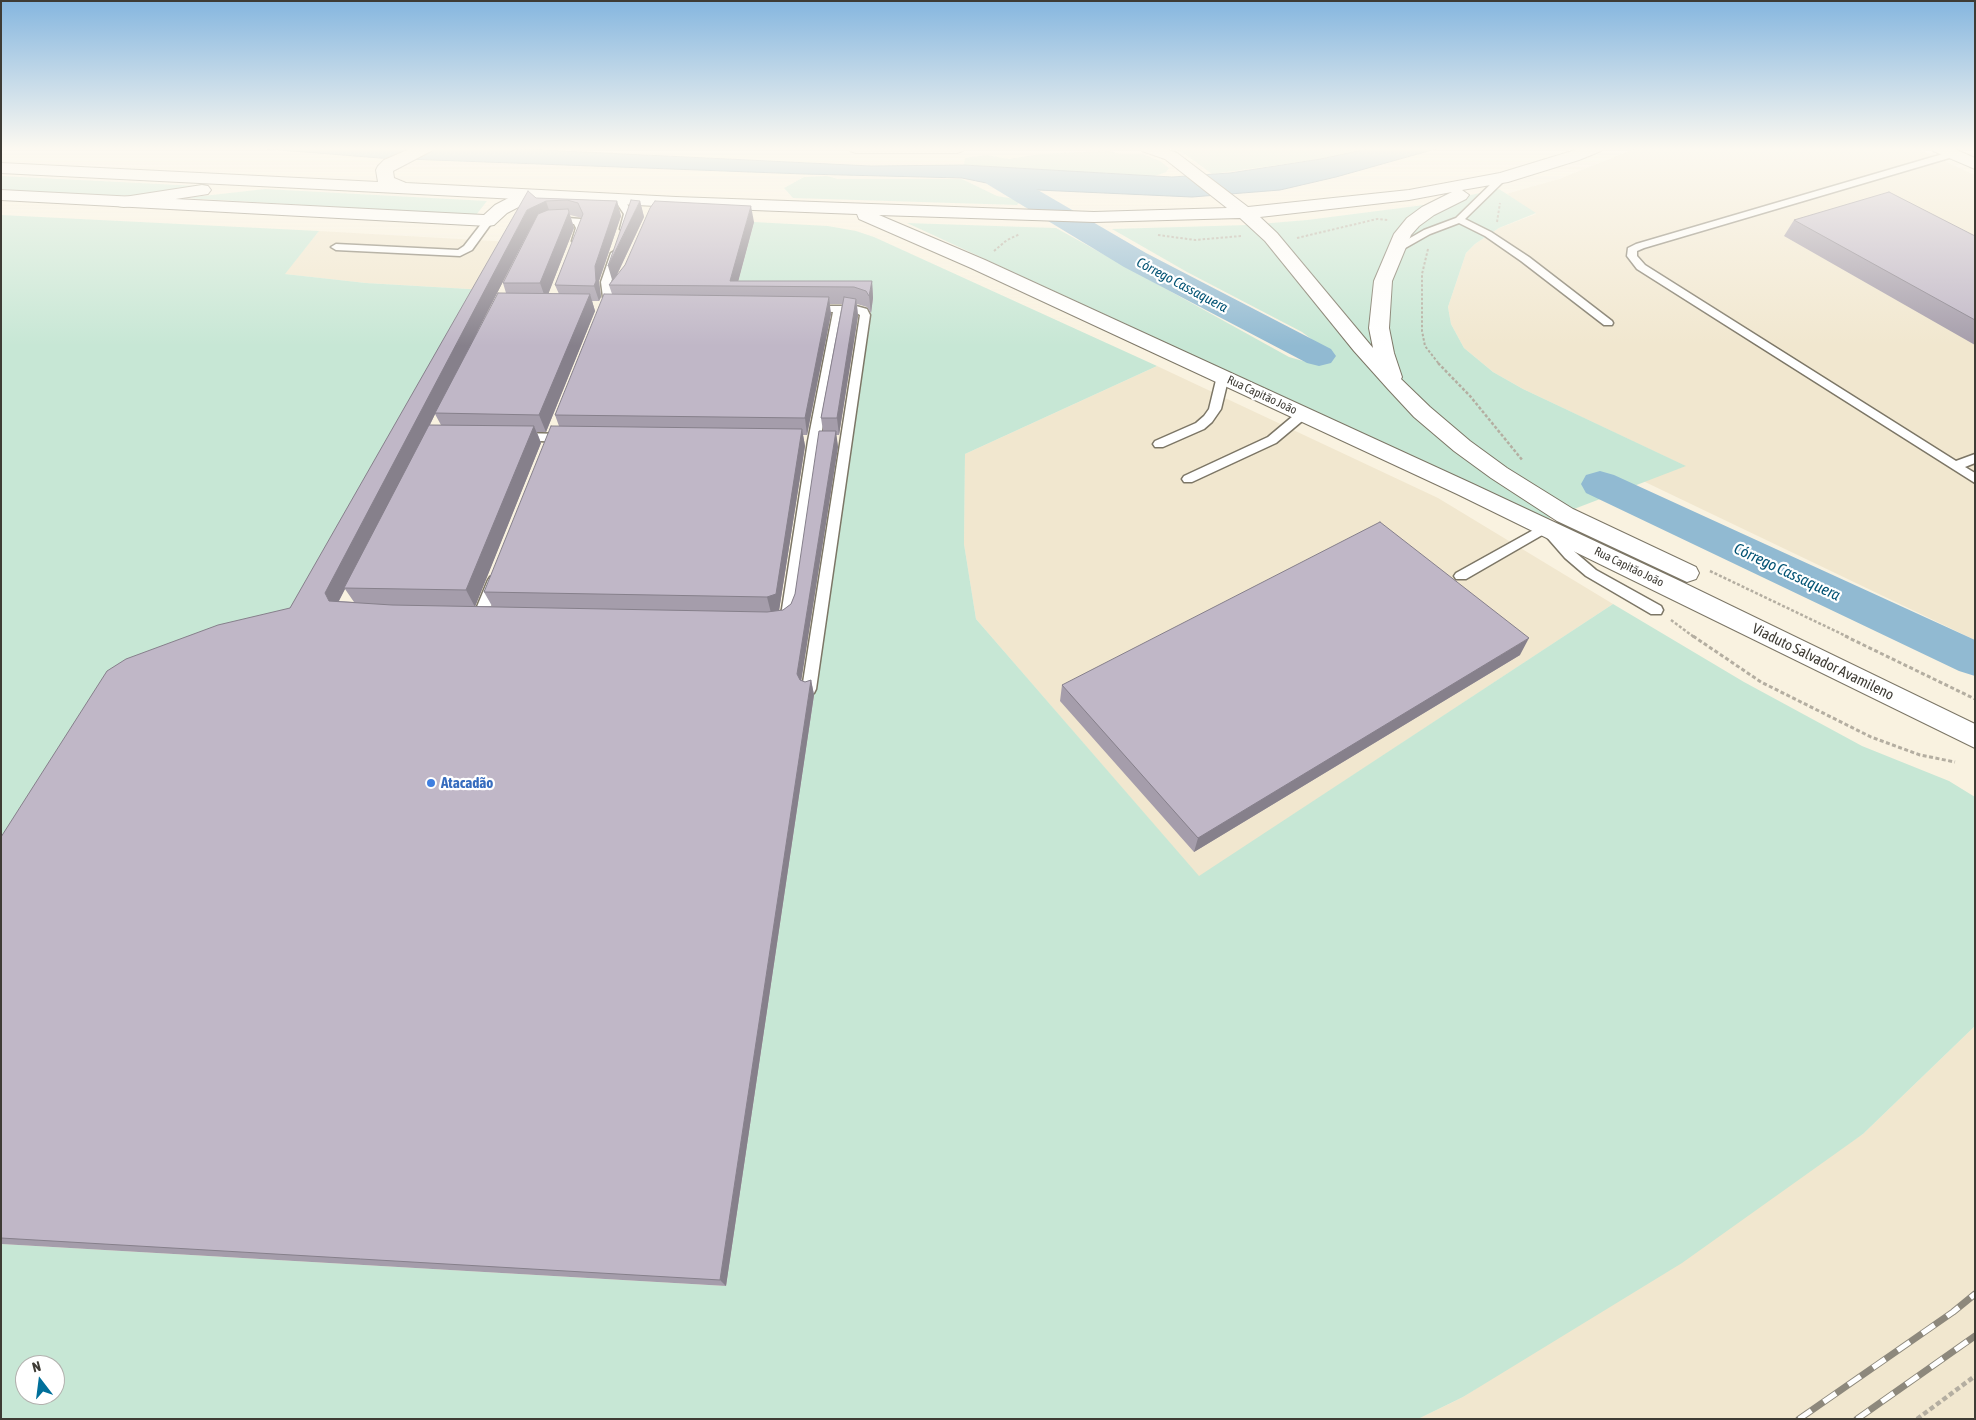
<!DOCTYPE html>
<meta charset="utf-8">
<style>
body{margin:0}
#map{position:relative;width:1976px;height:1420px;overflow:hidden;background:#f9f2e0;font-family:"Asap Condensed",sans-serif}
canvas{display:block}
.frame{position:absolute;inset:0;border:2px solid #3e3b34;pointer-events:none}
.north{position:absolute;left:15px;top:1355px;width:50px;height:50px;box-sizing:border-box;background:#fff;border:1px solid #b2b1ae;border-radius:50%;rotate:345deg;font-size:14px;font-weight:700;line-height:20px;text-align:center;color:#3e3b34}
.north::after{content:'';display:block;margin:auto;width:18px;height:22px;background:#006f9a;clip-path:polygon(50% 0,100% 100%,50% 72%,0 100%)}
</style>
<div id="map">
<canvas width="1976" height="1420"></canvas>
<div class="frame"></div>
<div class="north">N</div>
</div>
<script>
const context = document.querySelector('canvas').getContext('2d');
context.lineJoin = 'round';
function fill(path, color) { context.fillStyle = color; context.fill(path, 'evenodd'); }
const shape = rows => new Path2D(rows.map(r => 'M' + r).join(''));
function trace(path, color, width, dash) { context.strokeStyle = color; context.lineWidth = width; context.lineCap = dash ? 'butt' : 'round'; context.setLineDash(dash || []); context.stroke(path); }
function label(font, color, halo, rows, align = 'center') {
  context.font = font + ' "Asap Condensed",sans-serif'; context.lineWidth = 4.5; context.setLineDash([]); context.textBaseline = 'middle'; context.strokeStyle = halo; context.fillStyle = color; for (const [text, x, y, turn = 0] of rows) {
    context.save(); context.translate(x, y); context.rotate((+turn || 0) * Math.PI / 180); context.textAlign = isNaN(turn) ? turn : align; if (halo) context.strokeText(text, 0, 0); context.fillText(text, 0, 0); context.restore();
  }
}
const built = shape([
 [1637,148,1916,148,1975,175,1975,640,1643,481,1685,466,1523,389,1493,372,1464,348,1451,324,1448,307,1466,253,1475,244,1499,228,1536,214,1506,194,1559,179],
 [319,231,513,242,486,290,366,283,284,274],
 [1157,366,1438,498,1613,604,1199,877,976,619,964,544,965,454],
 [1975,1026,1975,1419,1418,1419,1463,1397,1863,1134]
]);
const green = shape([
 [1172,148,1372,148,1321,159,1212,174,1185,154],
 [1108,151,1121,154,1142,154,1160,161,1169,168,1166,172,1155,176,964,165,965,158,986,155,1009,159,1040,154],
 [1,176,199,186,140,195,115,196,1,190],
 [827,176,838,179,962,179,997,196,1015,199,1020,202,1017,205,793,198,784,188,804,177],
 [265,189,487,201,476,215,185,198],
 [1499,189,1536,213,1499,228,1475,244,1466,253,1448,307,1451,324,1464,348,1493,372,1523,389,1686,466,1548,519,907,223,1056,228,1289,357,1310,363,1326,350,1302,332,1187,272,1112,229,1247,225,1307,220,1424,205],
 [1,215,319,231,285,274,366,283,486,290,301,623,1,881],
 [754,222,828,226,856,231,874,237,1157,366,965,454,964,544,976,619,1199,876,1613,604,1744,682,1862,746,1949,781,1975,797,1975,1026,1863,1134,1682,1263,1463,1397,1418,1419,1,1419,1,1244,726,1286,873,298,734,297],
 [25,1365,55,1365,55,1395,25,1395]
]);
const water = shape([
 [255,148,501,148,871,166,964,165,1172,177,1230,173,1321,159,1372,148,1439,148,1336,177,1280,190,1192,197,1016,189,962,178,804,174,380,158,255,148]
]);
const river = shape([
 [997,169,1007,172,1146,253,1331,349,1336,356,1331,363,1319,366,1307,363,1124,267,987,184,983,178,987,172,997,169],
 [1600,471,1614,475,1975,640,1975,676,1959,671,1586,493,1581,484,1586,475,1600,471]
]);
const pathFar3 = shape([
 [1497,222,1500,203],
 [1158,235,1195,240,1241,236],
 [1297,238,1377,219,1388,220],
 [1428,249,1422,274,1422,331,1425,346,1439,364],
 [994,251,1007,240,1020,234]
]);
const pathFar2 = shape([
 [1438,363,1470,396,1523,461],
 [1710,571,1848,637],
 [1671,620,1694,637]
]);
const pathFar1 = shape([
 [1693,636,1761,682,1871,737,1920,755,1955,762],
 [1845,636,1975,699]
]);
const path = shape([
 [1917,1419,1975,1376]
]);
const service = shape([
 [1953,151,1957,154,1956,156,1644,248,1637,251,1637,256,1645,265,1956,461,1975,454,1975,463,1965,467,1975,473,1975,483,1637,269,1627,256,1628,248,1636,244,1953,151],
 [1502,175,1505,176,1505,180,1465,219,1491,232,1529,257,1612,321,1613,323,1612,325,1604,325,1521,261,1485,236,1459,223,1430,234,1400,251,1396,252,1391,249,1424,230,1456,218,1499,176,1502,175],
 [619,196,622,197,634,214,630,229,625,232,620,229,624,214,614,199,619,196],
 [553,217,581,219,586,228,580,243,577,244,572,241,576,228,574,224,550,222,550,218,553,217],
 [488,218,493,221,472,250,460,256,336,250,331,247,336,244,458,250,464,246,485,219,488,218],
 [616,250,621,253,611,282,613,297,608,300,603,297,601,282,611,253,616,250],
 [811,306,856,306,867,309,870,315,816,689,814,693,809,695,804,693,802,689,860,315,855,312,844,312,820,441,796,609,792,619,777,624,772,623,770,619,772,615,781,612,782,609,808,441,833,312,807,311,806,309,811,306],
 [1223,373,1229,376,1221,409,1212,422,1204,429,1163,447,1155,447,1153,444,1155,441,1196,423,1204,416,1209,409,1217,376,1223,373],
 [1303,410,1309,414,1307,417,1276,443,1192,482,1184,482,1182,479,1184,476,1268,437,1299,411,1303,410],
 [518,433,565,434,571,438,565,442,514,440,512,437,518,433],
 [1546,523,1551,524,1575,552,1596,570,1661,606,1663,610,1661,614,1651,614,1586,576,1565,558,1544,534,1466,579,1456,579,1454,576,1456,573,1546,523],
 [495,575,500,577,502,580,488,614,486,618,476,618,474,614,488,580,490,577,495,575]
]);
const minor = shape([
 [1931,148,1952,148,1975,158,1975,169,1933,151,1931,148],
 [1,190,484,215,495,205,522,191,528,190,534,191,537,195,534,199,507,213,494,225,488,226,1,200,1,190]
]);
const trunk = shape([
 [412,148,433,148,431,151,393,171,394,178,406,183,676,197,1094,212,1227,208,1165,159,1142,151,1140,148,1163,148,1177,153,1248,207,1409,190,1500,173,1582,148,1603,148,1601,151,1579,160,1508,182,1462,190,1469,195,1466,199,1434,215,1419,226,1411,235,1392,281,1389,328,1394,353,1402,377,1401,379,1430,407,1470,441,1507,468,1573,509,1696,567,1699,573,1696,579,1687,582,1557,521,1491,478,1454,451,1414,417,1388,389,1354,351,1265,241,1240,218,1094,222,879,215,985,260,1473,484,1680,581,1975,724,1975,748,1457,494,971,268,859,219,857,214,676,207,1,173,1,163,378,182,376,170,378,166,384,160,412,148],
 [1452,192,1422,207,1407,218,1394,234,1374,281,1369,328,1373,348,1277,233,1260,217,1409,200,1452,192],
 [848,148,965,148,963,151,957,153,856,153,850,151,848,148],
 [202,185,208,186,211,190,208,194,124,207,118,206,115,202,118,198,124,197,202,185]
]);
const rail = shape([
 [1799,1419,1953,1312,1975,1294],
 [1857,1419,1975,1336]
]);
const wall = shape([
 [536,198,617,201,621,216,599,281,601,297,599,301,592,301,595,311,546,432,537,432,541,443,475,606,492,606,484,592,559,426,555,415,612,294,609,285,612,280,640,201,644,217,617,275,754,222,738,281,872,281,873,298,871,313,867,307,857,304,858,316,839,435,836,435,838,447,801,680,805,682,811,680,814,695,726,1286,1,1244,1,837,290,608],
 [570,215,582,218,555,285,559,294,548,294,574,228],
 [532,225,503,283,506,293,477,332],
 [829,304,842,304,821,418,823,431,795,594,791,604,783,610,779,610,805,446,803,435,807,435,831,314],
 [435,414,441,425,430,425],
 [345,589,354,602,339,601],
 [1794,220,1975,236,1975,345,1784,236],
 [1520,655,1194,852,1060,701,1062,685]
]);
const shadedWall = shape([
 [546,201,551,216,532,225,346,588,344,588,345,589,335,608,329,601,325,593,527,210],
 [617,201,621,216,599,281,601,297,599,301,594,286,595,266],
 [640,201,644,217,613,283,608,266],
 [751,206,754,222,737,286,730,281],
 [569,212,574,228,546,300,540,283],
 [872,281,873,298,871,313,869,296],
 [590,294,595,311,546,432,539,415],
 [829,297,831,314,807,435,805,418],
 [856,299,858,316,839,435,837,418],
 [534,426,541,443,475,607,466,590],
 [802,429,805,446,779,611,771,613,767,597],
 [836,431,838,447,800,689,797,674],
 [1529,638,1520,655,1194,852,1198,838],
 [811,680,814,695,726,1286,720,1280]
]);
const building = shape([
 [528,191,536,198,617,201,595,266,596,281,594,286,555,285,583,214,578,203,567,200,546,201,527,210,325,593,329,601,392,605,767,612,783,610,791,604,795,594,819,431,836,431,797,674,800,680,805,682,811,680,720,1280,1,1238,1,837,107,671,126,659,218,625,290,608,528,191],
 [1889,192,1975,236,1975,320,1794,220,1889,192],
 [631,200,640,201,608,266,631,200],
 [655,201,751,206,730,281,872,281,869,296,866,291,854,287,609,285,625,265,650,208,655,201],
 [568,209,569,212,540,283,503,283,538,214,548,210,568,209],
 [498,293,590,294,539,415,435,413,498,293],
 [604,294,829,297,805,418,555,415,604,294],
 [844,297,856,299,837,418,821,418,844,297],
 [429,425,534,426,466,590,344,588,429,425],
 [551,426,802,429,776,594,767,597,484,592,551,426],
 [1380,522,1529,638,1198,838,1062,685,1380,522]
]);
const markers = [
 [431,783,5,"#3f7fe0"]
];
const farStreetnames = [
 ["Rua Capitão João",1262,395,25],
 ["Rua Capitão João",1629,567,26]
];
const farWaternames = [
 ["Córrego Cassaquera",1182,285,28]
];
const streetNames = [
 ["Viaduto Salvador Avamileno",1823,662,26]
];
const shopNames = [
 ["Atacadão",441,783]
];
const waterNames = [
 ["Córrego Cassaquera",1787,572,25]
];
fill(built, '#f1e7cf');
fill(green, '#c7e7d5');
fill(water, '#91bad2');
trace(water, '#7894a3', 1);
fill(river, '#91bad2');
trace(service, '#7c7666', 3);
trace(minor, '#7c7666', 2);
trace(trunk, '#7c7666', 2);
trace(pathFar3, '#b4aea1', 2, [2.5, 2]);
trace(pathFar2, '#b4aea1', 2.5, [3, 2]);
trace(pathFar1, '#b4aea1', 3, [4, 2.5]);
trace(path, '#b4aea1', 4.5, [5, 3]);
fill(service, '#fff');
fill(minor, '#fff');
fill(trunk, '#fff');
trace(rail, '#8d887c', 7);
trace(rail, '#fff', 5, [15]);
fill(wall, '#a59dab');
fill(shadedWall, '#86808b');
fill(building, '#c0b7c7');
trace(building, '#86808b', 1);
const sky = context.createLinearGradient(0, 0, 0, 346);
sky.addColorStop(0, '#85b6df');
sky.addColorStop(0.43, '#fcf9f1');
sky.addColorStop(1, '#fcf9f100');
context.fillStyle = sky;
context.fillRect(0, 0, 1976, 346);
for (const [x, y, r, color] of markers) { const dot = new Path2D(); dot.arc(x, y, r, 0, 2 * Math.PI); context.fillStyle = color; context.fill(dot); trace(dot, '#fff', 2); }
label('12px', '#3e3b34', '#fff', farStreetnames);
label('italic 14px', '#045475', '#fff', farWaternames);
label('15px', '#3e3b34', '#fff', streetNames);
label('bold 15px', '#366cbe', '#fff', shopNames, 'left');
label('italic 16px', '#045475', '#fff', waterNames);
</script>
